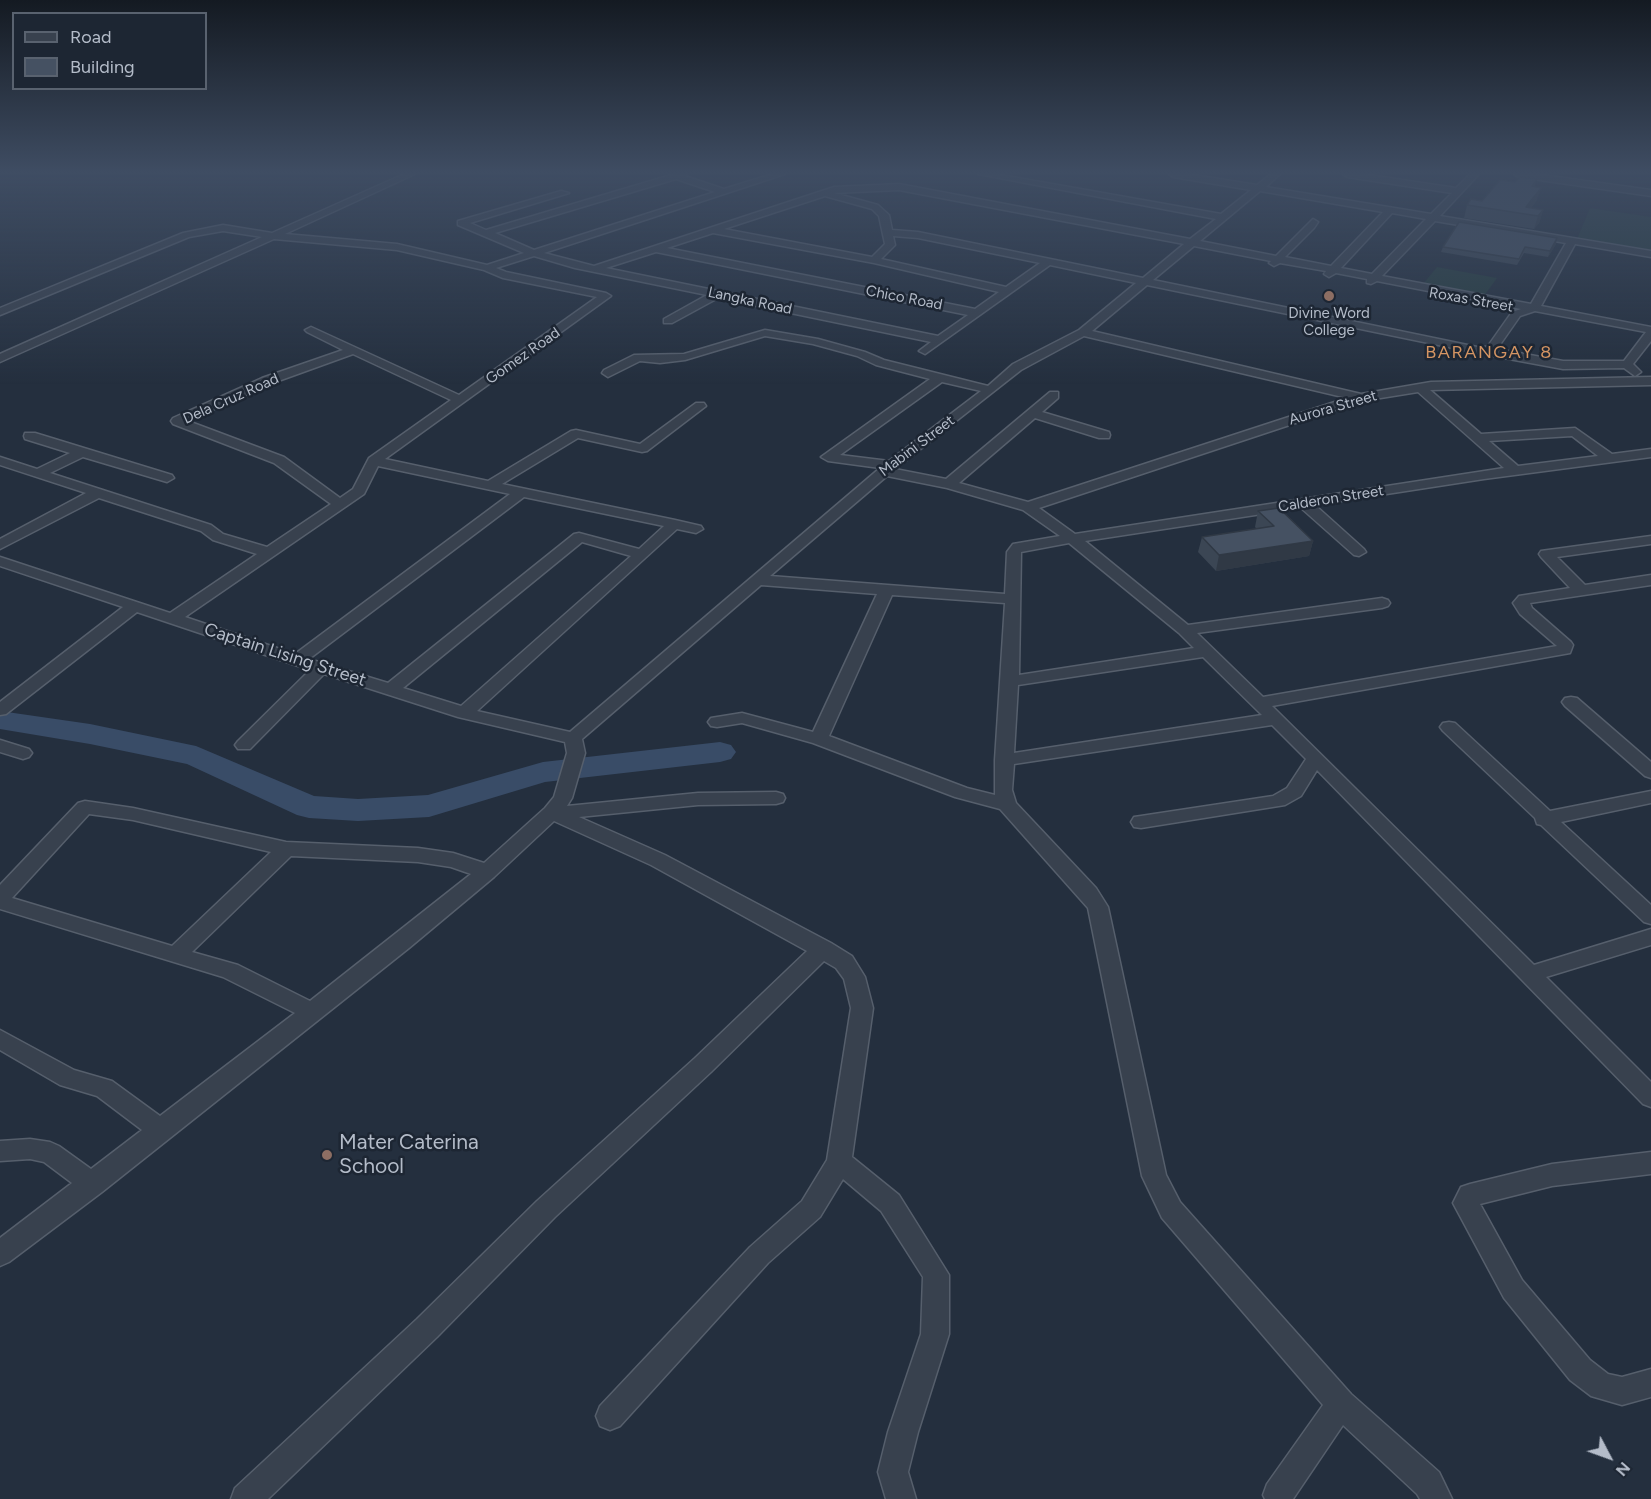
<!DOCTYPE html>
<style>
body{margin:0}
#map{position:relative;width:1651px;height:1499px;overflow:hidden;background:#242f3e;font-family:Figtree,sans-serif}
canvas{display:block}
.legend{position:absolute;left:12px;top:12px;width:195px;height:78px;box-sizing:border-box;background:#1d2633;border:2px solid #59626f;margin:0;padding:8px 10px;list-style:none;font-size:18px;color:#b4bcc9}
.legend li{display:flex;align-items:center;gap:12px;height:30px}
.legend b{width:30px;border:2px solid #59626f}
.north{position:absolute;left:1579px;top:1427px;width:60px;height:60px;-webkit-text-stroke:4px #1d2633;paint-order:stroke;rotate:131deg;font-size:16px;font-weight:700;line-height:24px;text-align:center;color:#b4bcc9}
.north::after{content:'';display:block;margin:auto;width:21px;height:27px;background:#b4bcc9;clip-path:polygon(50% 0,100% 100%,50% 72%,0 100%)}
</style>
<div id="map">
<canvas width="1651" height="1499"></canvas>
<ul class="legend">
<li><b style="height:8px;background:#38414e"></b>Road</li>
<li><b style="height:16px;background:#455162"></b>Building</li>
</ul>
<div class="north">N</div>
</div>
<script>
const context = document.querySelector('canvas').getContext('2d');
context.lineJoin = 'round';
function fill(path, color) { context.fillStyle = color; context.fill(path, 'evenodd'); }
const shape = rows => new Path2D(rows.map(r => 'M' + r).join(''));
function trace(path, color, width, dash) { context.strokeStyle = color; context.lineWidth = width; context.lineCap = dash ? 'butt' : 'round'; context.setLineDash(dash || []); context.stroke(path); }
function label(font, color, halo, rows, align = 'center') {
  context.font = font + ' Figtree,sans-serif'; context.lineWidth = 5; context.setLineDash([]); context.textBaseline = 'middle'; context.strokeStyle = halo; context.fillStyle = color; for (const [text, x, y, turn = 0] of rows) {
    context.save(); context.translate(x, y); context.rotate((+turn || 0) * Math.PI / 180); context.textAlign = isNaN(turn) ? turn : align; if (halo) context.strokeText(text, 0, 0); context.fillText(text, 0, 0); context.restore();
  }
}
const green = shape([
 [1590,208,1651,217,1651,251,1577,239],
 [1437,267,1497,278,1484,296,1423,284]
]);
const river = shape([
 [0,711,90,724,196,746,314,796,358,799,428,795,543,762,720,742,731,745,736,752,731,759,720,762,545,782,429,817,358,821,309,818,297,815,187,764,90,744,0,729,0,711]
]);
const minor = shape([
 [404,174,415,174,285,234,397,244,487,265,524,253,458,225,458,221,561,191,569,193,470,223,486,230,674,174,687,174,685,176,724,189,772,174,785,174,544,253,594,266,834,187,899,184,1190,239,1216,219,978,174,996,174,1221,214,1251,190,1173,177,1169,174,1188,174,1257,185,1271,174,1280,174,1266,187,1431,214,1452,193,1347,177,1343,174,1363,174,1456,188,1470,174,1479,174,1440,216,1651,251,1651,257,1575,244,1541,306,1651,327,1651,341,1633,364,1641,372,1635,376,1624,368,1563,369,1482,354,1147,285,1092,331,1361,394,1431,382,1651,377,1651,385,1430,390,1481,434,1575,428,1612,454,1651,449,1651,457,1484,479,1315,505,1364,549,1366,552,1359,556,1354,555,1301,508,1085,541,1188,625,1382,598,1388,600,1390,603,1388,606,1382,608,1197,633,1263,697,1557,646,1520,614,1513,603,1519,596,1570,588,1541,557,1539,554,1541,551,1651,536,1651,544,1557,557,1585,585,1651,575,1651,585,1530,603,1532,608,1571,642,1573,645,1570,653,1272,706,1534,965,1651,929,1651,945,1546,977,1651,1082,1651,1107,1643,1104,1317,770,1301,796,1285,805,1141,828,1134,827,1131,822,1134,817,1141,816,1273,796,1287,788,1306,759,1272,725,1014,764,1012,790,1016,803,1096,888,1108,907,1166,1175,1180,1202,1351,1394,1439,1472,1452,1499,1420,1499,1417,1494,1343,1425,1293,1499,1265,1499,1263,1495,1267,1484,1323,1405,1162,1218,1142,1176,1088,908,1000,809,955,797,813,743,742,723,717,727,711,726,708,722,711,718,742,713,813,732,877,594,761,585,582,739,585,753,572,798,567,806,698,793,776,792,783,794,785,798,783,802,776,804,698,805,579,817,665,855,831,943,852,956,865,977,873,1008,852,1157,899,1195,949,1275,949,1334,918,1432,908,1472,916,1499,886,1499,878,1472,888,1432,921,1334,923,1277,881,1211,843,1179,820,1217,768,1263,620,1426,610,1430,600,1426,596,1416,600,1406,750,1247,802,1201,827,1160,851,1008,844,979,836,968,824,961,711,1072,555,1217,437,1337,268,1499,231,1499,235,1488,417,1319,537,1201,695,1058,807,951,651,865,554,821,494,877,409,948,102,1192,9,1262,0,1266,0,1238,72,1183,44,1162,30,1159,0,1161,0,1141,30,1139,50,1142,59,1146,91,1169,142,1130,97,1096,60,1085,0,1050,0,1030,74,1070,112,1081,160,1116,295,1013,223,977,0,909,0,885,78,803,85,801,133,808,286,842,418,848,453,853,484,863,545,808,554,797,567,753,565,742,458,717,324,674,250,749,238,749,235,745,238,741,310,670,137,612,6,714,0,715,0,702,123,607,0,566,0,557,170,613,257,554,213,540,201,531,99,498,0,549,0,539,86,493,0,465,0,457,37,469,70,453,25,439,24,436,25,433,35,433,172,475,174,478,167,482,83,457,50,473,211,525,223,534,267,547,331,504,274,463,173,424,171,421,173,418,262,378,343,350,307,332,305,330,311,327,459,395,597,297,503,278,484,270,397,250,274,239,0,362,0,354,262,237,223,231,189,237,0,315,0,308,183,233,223,225,272,233,404,174],
 [676,179,715,192,534,250,495,233,676,179],
 [899,190,1184,244,1143,278,918,232,892,230,889,215,878,205,834,193,899,190],
 [1260,191,1383,212,1331,266,1285,257,1314,228,1318,222,1313,219,1276,256,1200,241,1260,191],
 [825,196,872,209,879,216,885,244,872,257,724,229,825,196],
 [1392,213,1426,219,1372,274,1341,268,1392,213],
 [1435,221,1566,243,1531,304,1382,276,1435,221],
 [713,233,874,263,999,292,975,309,667,248,713,233],
 [893,236,918,238,1040,263,1006,287,881,259,895,245,893,236],
 [1194,246,1271,261,1269,263,1274,266,1280,263,1326,271,1324,274,1329,277,1336,273,1367,279,1367,283,1371,284,1377,281,1521,309,1512,312,1488,346,1482,348,1153,280,1194,246],
 [656,252,968,315,938,336,606,268,656,252],
 [534,256,575,268,707,295,664,319,664,323,672,323,718,298,931,342,919,351,925,354,1050,265,1136,283,1079,330,1013,364,988,386,884,360,865,352,818,339,765,330,684,354,634,355,604,370,602,373,608,377,640,361,660,363,685,360,765,336,813,344,857,356,876,365,930,379,821,457,828,461,880,468,570,732,477,711,677,529,696,533,703,529,701,526,675,520,502,484,578,438,642,452,647,451,706,406,704,403,696,403,640,444,576,430,571,431,488,481,385,459,611,296,606,293,506,272,496,268,534,256],
 [1535,311,1646,332,1624,361,1563,361,1497,349,1520,316,1535,311],
 [1084,336,1347,398,1028,502,959,483,1035,418,1099,438,1109,438,1110,435,1109,432,1042,412,1058,398,1058,392,1050,392,946,479,895,469,1021,370,1084,336],
 [353,354,451,400,369,458,353,489,340,498,284,457,188,421,270,384,353,354],
 [942,382,981,391,889,461,840,455,942,382],
 [1418,392,1504,468,1075,534,1039,508,1362,401,1418,392],
 [1572,436,1598,456,1518,466,1489,441,1572,436],
 [378,466,510,494,295,654,185,617,364,494,378,466],
 [887,476,947,488,1023,510,1060,536,1013,544,1007,552,1005,594,770,576,887,476],
 [524,497,664,526,639,549,579,533,574,534,388,683,309,659,524,497],
 [582,542,631,556,461,706,403,688,582,542],
 [1069,543,1179,633,1194,648,1019,675,1021,552,1069,543],
 [892,595,1005,603,995,760,995,795,967,788,829,736,892,595],
 [1203,657,1262,715,1014,753,1018,685,1203,657],
 [89,814,133,820,271,852,172,946,12,898,89,814],
 [291,856,418,862,451,867,471,874,310,1001,238,965,192,952,291,856],
 [1514,174,1536,174,1651,190,1651,196,1518,177,1514,174],
 [1571,697,1577,698,1651,762,1651,778,1645,776,1565,706,1562,702,1565,698,1571,697],
 [1449,722,1455,723,1550,811,1651,791,1651,803,1561,822,1651,905,1651,924,1644,922,1541,825,1537,824,1535,818,1443,731,1440,727,1443,723,1449,722],
 [0,740,29,749,32,753,29,757,23,759,0,752,0,740],
 [1651,1152,1651,1174,1552,1186,1480,1204,1522,1280,1590,1360,1608,1374,1622,1377,1651,1369,1651,1397,1622,1405,1591,1396,1570,1380,1504,1298,1453,1203,1461,1187,1470,1184,1552,1164,1651,1152]
]);
const wall = shape([
 [1537,179,1534,187,1537,200,1531,208,1543,210,1539,223,1534,229,1464,218,1467,205,1482,201,1515,182],
 [1556,244,1548,257,1524,253,1517,265,1441,252,1443,247],
 [1258,511,1313,541,1309,556,1216,571,1198,552,1202,537,1257,529,1255,527]
]);
const shadedWall = shape([
 [1541,188,1537,200,1526,214,1526,207],
 [1543,210,1539,223,1534,229,1538,216],
 [1557,238,1556,244,1548,257,1550,251],
 [1313,541,1309,556,1216,571,1219,555]
]);
const building = shape([
 [1520,177,1537,179,1532,186,1541,188,1526,207,1543,210,1538,216,1467,205,1471,199,1482,201,1500,180,1515,182,1520,177],
 [1459,222,1557,238,1550,251,1525,247,1519,259,1443,247,1459,222],
 [1279,508,1313,541,1219,555,1202,537,1274,526,1258,511,1279,508]
]);
const markers = [
 [1329,296,6,"#8d6e63"],
 [327,1155,6,"#8d6e63"]
];
const farStreetnames = [
 ["Chico Road",904,298,11],
 ["Roxas Street",1471,300,10],
 ["Langka Road",750,301,12],
 ["Gomez Road",523,356,-35],
 ["Dela Cruz Road",231,399,-24],
 ["Aurora Street",1333,408,-16],
 ["Mabini Street",917,446,-37],
 ["Calderon Street",1331,499,-9]
];
const farPoinames = [
 ["Divine Word",1329,314],
 ["College",1329,331]
];
const farQuarternames = [
 ["BARANGAY 8",1489,353]
];
const streetNames = [
 ["Captain Lising Street",285,655,18]
];
const nearPoinames = [
 ["Mater Caterina",339,1143],
 ["School",339,1167]
];
fill(green, '#263c3f');
fill(river, '#394c67');
trace(minor, '#565f6c', 3);
fill(minor, '#38414e');
fill(wall, '#3b4654');
fill(shadedWall, '#303945');
fill(building, '#455162');
trace(building, '#303945', 1.5);
const sky = context.createLinearGradient(0, 0, 0, 384);
sky.addColorStop(0, '#141a22');
sky.addColorStop(0.45, '#3f4d63');
sky.addColorStop(1, '#3f4d6300');
context.fillStyle = sky;
context.fillRect(0, 0, 1651, 384);
for (const [x, y, r, color] of markers) { const dot = new Path2D(); dot.arc(x, y, r, 0, 2 * Math.PI); context.fillStyle = color; context.fill(dot); trace(dot, '#1d2633', 2); }
label('15px', '#b4bcc9', '#1d2633', farStreetnames);
label('15px', '#b4bcc9', '#1d2633', farPoinames);
context.letterSpacing = '1.5px';
label('18px', '#d59563', '#1d2633', farQuarternames);
context.letterSpacing = '0px';
label('18px', '#b4bcc9', '#1d2633', streetNames);
label('21px', '#b4bcc9', '#1d2633', nearPoinames, 'left');
</script>
